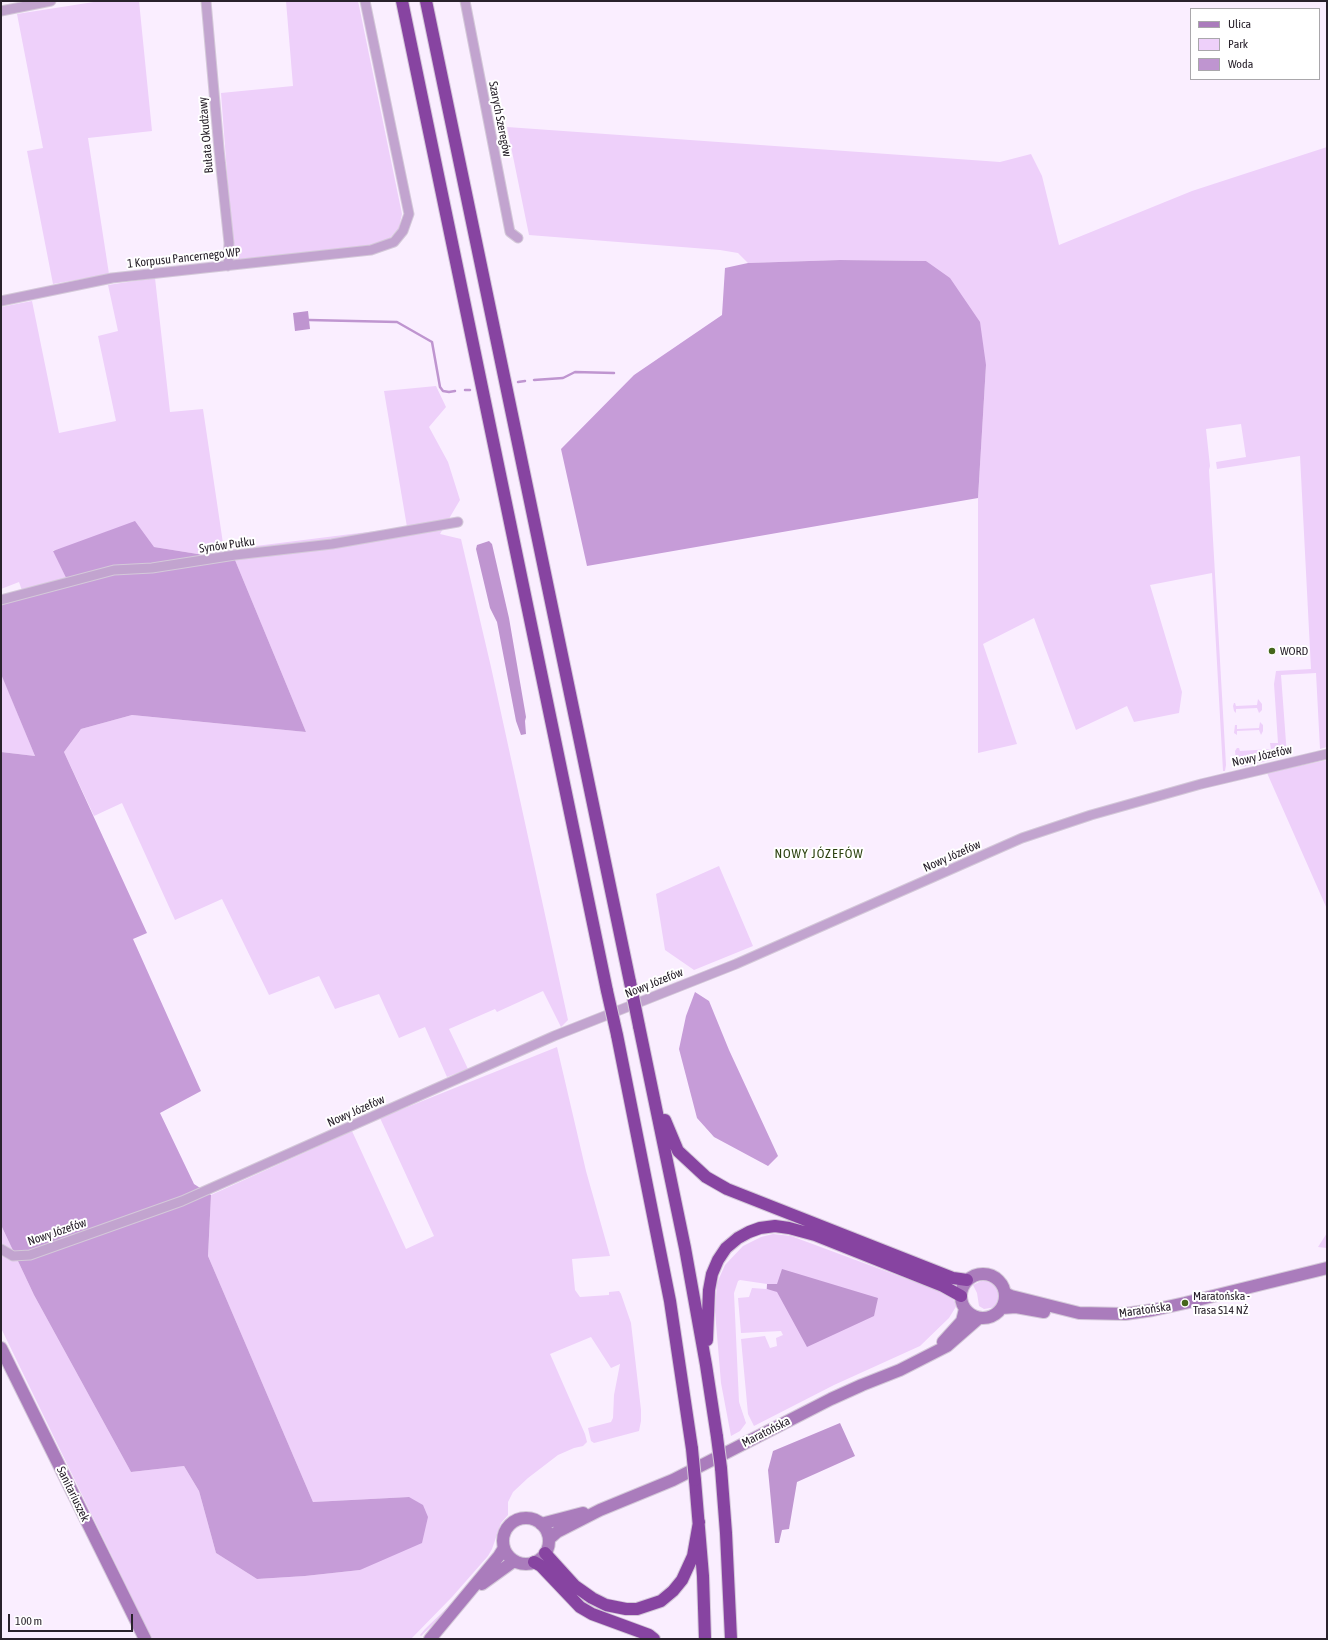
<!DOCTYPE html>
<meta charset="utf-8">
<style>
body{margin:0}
#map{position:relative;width:1328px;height:1640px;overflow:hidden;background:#faeeff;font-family:"Asap Condensed",sans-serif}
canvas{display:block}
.frame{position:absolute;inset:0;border:2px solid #29222c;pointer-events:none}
.legend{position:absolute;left:1190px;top:8px;width:130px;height:72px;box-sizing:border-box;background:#fff;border:1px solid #a9a7ab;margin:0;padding:5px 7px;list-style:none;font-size:12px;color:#29222c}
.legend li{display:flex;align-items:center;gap:8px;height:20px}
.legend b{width:20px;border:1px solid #a9a7ab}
.scale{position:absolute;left:8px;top:1614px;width:125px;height:18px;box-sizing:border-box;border:2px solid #29222c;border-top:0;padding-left:5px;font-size:12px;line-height:14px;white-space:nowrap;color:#29222c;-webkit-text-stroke:3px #fff;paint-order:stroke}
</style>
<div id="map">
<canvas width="1328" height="1640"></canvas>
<div class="frame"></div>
<ul class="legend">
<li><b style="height:5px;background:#aa7cbc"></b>Ulica</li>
<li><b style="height:11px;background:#eed0fa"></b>Park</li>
<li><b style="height:11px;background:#bf95d0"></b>Woda</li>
</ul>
<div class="scale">100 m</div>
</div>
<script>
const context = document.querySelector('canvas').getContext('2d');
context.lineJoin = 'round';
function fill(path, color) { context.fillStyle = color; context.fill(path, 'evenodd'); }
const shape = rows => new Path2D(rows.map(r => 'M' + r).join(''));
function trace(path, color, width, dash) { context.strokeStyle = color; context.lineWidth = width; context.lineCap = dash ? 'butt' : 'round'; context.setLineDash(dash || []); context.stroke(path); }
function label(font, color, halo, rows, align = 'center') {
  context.font = font + ' "Asap Condensed",sans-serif'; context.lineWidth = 4; context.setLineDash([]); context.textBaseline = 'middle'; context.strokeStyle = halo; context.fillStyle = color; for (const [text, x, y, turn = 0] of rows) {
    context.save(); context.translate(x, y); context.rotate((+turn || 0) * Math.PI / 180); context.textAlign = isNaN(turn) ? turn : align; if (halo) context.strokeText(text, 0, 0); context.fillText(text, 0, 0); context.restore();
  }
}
const green = shape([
 [100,1,139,1,152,131,88,138,109,274,53,284,27,151,43,148,17,14],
 [286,1,358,1,402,214,399,228,389,239,369,247,241,262,235,258,233,253,221,93,293,86],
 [507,127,1000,162,1031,154,1042,176,1059,245,1192,191,1327,147,1327,747,1320,749,1316,673,1281,675,1287,756,1242,767,1238,766,1236,761,1235,751,1237,748,1239,748,1240,751,1271,749,1270,743,1278,743,1274,684,1276,671,1311,669,1300,456,1217,469,1216,462,1246,457,1241,424,1206,429,1210,466,1209,470,1226,765,1225,771,1223,771,1212,573,1150,585,1182,692,1179,713,1134,722,1127,706,1076,730,1034,618,983,644,1017,744,978,753,978,498,986,365,926,261,840,260,748,263,738,253,720,250,529,235],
 [155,278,170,412,203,409,224,550,407,527,384,391,436,386,446,407,429,427,448,462,460,500,440,534,461,539,491,667,568,1020,561,1027,543,991,497,1012,495,1009,449,1029,468,1069,447,1077,425,1027,399,1038,379,994,335,1009,319,976,269,995,222,899,175,920,122,803,94,816,64,752,81,729,132,715,306,732,235,560,154,547,53,550,70,586,25,599,19,582,1,589,1,307,32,301,59,433,116,421,98,336,118,331,108,285],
 [1,673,35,756,1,752],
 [1258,699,1262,704,1262,710,1259,713,1257,708,1236,709,1236,713,1234,711,1233,706,1234,703,1235,703,1236,706,1257,705],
 [1260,722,1263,725,1263,731,1261,735,1259,730,1237,731,1237,735,1234,733,1235,725,1237,725,1237,729,1259,728],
 [1327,760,1327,909,1267,773],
 [719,866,753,946,694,970,665,950,656,894],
 [557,1047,586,1171,610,1256,572,1259,575,1290,580,1297,609,1295,609,1292,619,1291,621,1294,631,1323,641,1410,641,1421,639,1431,594,1443,591,1441,588,1428,611,1422,613,1418,614,1395,620,1364,611,1368,591,1337,550,1354,585,1434,587,1442,583,1446,574,1448,558,1455,528,1478,513,1492,508,1502,508,1515,501,1523,492,1549,488,1556,452,1597,411,1639,152,1639,1,1328,1,1225,34,1295,131,1472,184,1466,199,1491,216,1553,257,1579,305,1576,360,1570,409,1497,313,1502,208,1256,211,1195,352,1131,406,1249,434,1236,380,1118],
 [1327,1222,1327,1248,1318,1247,1327,1233],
 [773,1234,791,1236,950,1295,957,1305,949,1318,920,1346,834,1385,754,1426,748,1414,741,1339,765,1336,770,1348,777,1346,776,1338,783,1335,781,1331,741,1333,738,1298,749,1297,752,1288,766,1289,767,1284,740,1280,738,1281,734,1293,739,1402,746,1423,740,1431,731,1436,721,1383,715,1311,717,1283,725,1265,743,1246,761,1237],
 [983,1280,994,1283,998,1287,1000,1294,996,1307,984,1309,979,1306,977,1293,973,1285],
 [510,1519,502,1533,500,1548,444,1614,421,1636,420,1635,425,1629,455,1600,490,1559,496,1550,505,1525]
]);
const forest = shape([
 [840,260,926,261,950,278,980,322,986,365,978,498,587,566,561,449,634,375,722,315,725,268,748,263],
 [135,521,154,547,235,560,306,732,132,715,81,729,64,752,147,933,133,939,201,1091,160,1113,194,1184,211,1195,208,1256,313,1502,409,1497,423,1505,428,1517,422,1543,360,1570,305,1576,257,1579,216,1553,199,1491,184,1466,131,1472,34,1295,1,1225,1,752,35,756,1,674,1,605,70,586,53,551],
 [695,992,709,1001,729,1050,778,1156,768,1166,714,1137,697,1118,679,1049,686,1016]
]);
const water = shape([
 [308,311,310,329,295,331,293,313],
 [489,541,492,544,509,618,526,717,525,721,526,734,521,735,516,721,497,622,490,608,476,549,477,545],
 [782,1269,878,1298,874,1316,807,1347,777,1292,767,1289,767,1284,777,1284],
 [840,1423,855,1456,797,1482,789,1529,782,1530,779,1543,775,1543,768,1470,773,1451]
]);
const stream = shape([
 [309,320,397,322,432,342,440,387,443,391,449,392,455,391],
 [534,380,563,378,575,372,614,373],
 [518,382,525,381],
 [465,390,470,390]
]);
const street = shape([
 [206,1,219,149,229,243,228,266],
 [465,1,510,232,518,238],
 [1,11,51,1],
 [1,301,112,278,371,250,394,242,403,231,409,214,365,1],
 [1,600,114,570,152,568,235,555,332,544,458,522],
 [1,1249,13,1256,30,1255,182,1201,554,1036,736,964,1022,838,1091,815,1201,784,1327,754]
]);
const secondary = shape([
 '961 1296a22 22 0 1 1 44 0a22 22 0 1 1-44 0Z',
 [1005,1293,1011,1296,1079,1313,1125,1314,1153,1310,1185,1303,1327,1268],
 [1002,1308,1016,1307,1044,1312],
 [943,1342,962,1321,965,1309],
 [1,1348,145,1639],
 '503 1541a23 23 0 1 1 46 0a23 23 0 1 1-46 0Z',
 [541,1524,583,1513],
 [549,1539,557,1532,600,1510,673,1480,831,1399,862,1385,900,1370,947,1346,979,1318],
 [482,1584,514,1561],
 [430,1639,499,1556,504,1548]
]);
const highway = shape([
 [402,1,607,991],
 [426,1,630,982],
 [639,1026,685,1248,706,1365,717,1437],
 [617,1035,670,1301,692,1449],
 [665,1120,678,1151,706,1177,727,1189,953,1278,967,1280],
 [707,1340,709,1290,712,1274,718,1260,726,1248,738,1238,749,1232,760,1228,775,1226,789,1228,815,1235,943,1286,961,1296],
 [721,1468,726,1533,731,1639],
 [695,1480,703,1576,705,1639],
 [545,1553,575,1586,592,1598,606,1605,626,1609,637,1609,661,1601,673,1591,682,1580,693,1556,699,1522],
 [534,1562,541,1566,580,1607,592,1614,649,1635,654,1639]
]);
const highwayBridge = shape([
 [630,982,639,1026],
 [607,991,617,1035],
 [717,1437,721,1468],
 [692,1449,695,1480]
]);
const markers = [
 [1272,651,4,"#45651b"],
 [1185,1303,4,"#45651b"]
];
const streetNames = [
 ["Szarych Szeregów",500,119,79],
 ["Bułata Okudżawy",206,135,-95],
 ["1 Korpusu Pancernego WP",184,258,-6],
 ["Synów Pułku",227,545,-8],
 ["Nowy Józefów",1262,756,-13],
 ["Nowy Józefów",952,856,-24],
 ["Nowy Józefów",654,983,-22],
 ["Nowy Józefów",356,1111,-24],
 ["Nowy Józefów",57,1232,-19],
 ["Maratońska",1145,1310,-8],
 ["Maratońska",766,1432,-27],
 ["Sanitariuszek",73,1494,64]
];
const poiNames = [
 ["WORD",1280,651],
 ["Maratońska -",1193,1296],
 ["Trasa S14 NŻ",1193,1310]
];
const neighbourhoodNames = [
 ["NOWY JÓZEFÓW",819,854]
];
fill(green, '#eed0fa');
fill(forest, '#c69cd8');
fill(water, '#bf95d0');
trace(stream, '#bf95d0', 2.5);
trace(street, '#d4c9d9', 11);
trace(secondary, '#d4c9d9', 14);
trace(highway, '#d4c9d9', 14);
trace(street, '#c2a4cf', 9);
trace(secondary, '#aa7cbc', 12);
trace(highway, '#8744a1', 12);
trace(highwayBridge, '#d4c9d9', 14, []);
trace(highwayBridge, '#8744a1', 12);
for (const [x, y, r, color] of markers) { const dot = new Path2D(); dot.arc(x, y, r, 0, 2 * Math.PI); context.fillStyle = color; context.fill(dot); trace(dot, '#fff', 1.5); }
label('12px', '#29222c', '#fff', streetNames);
label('12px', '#29222c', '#fff', poiNames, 'left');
context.letterSpacing = '1px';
label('13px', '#2c4210', '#fff', neighbourhoodNames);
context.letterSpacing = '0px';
</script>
